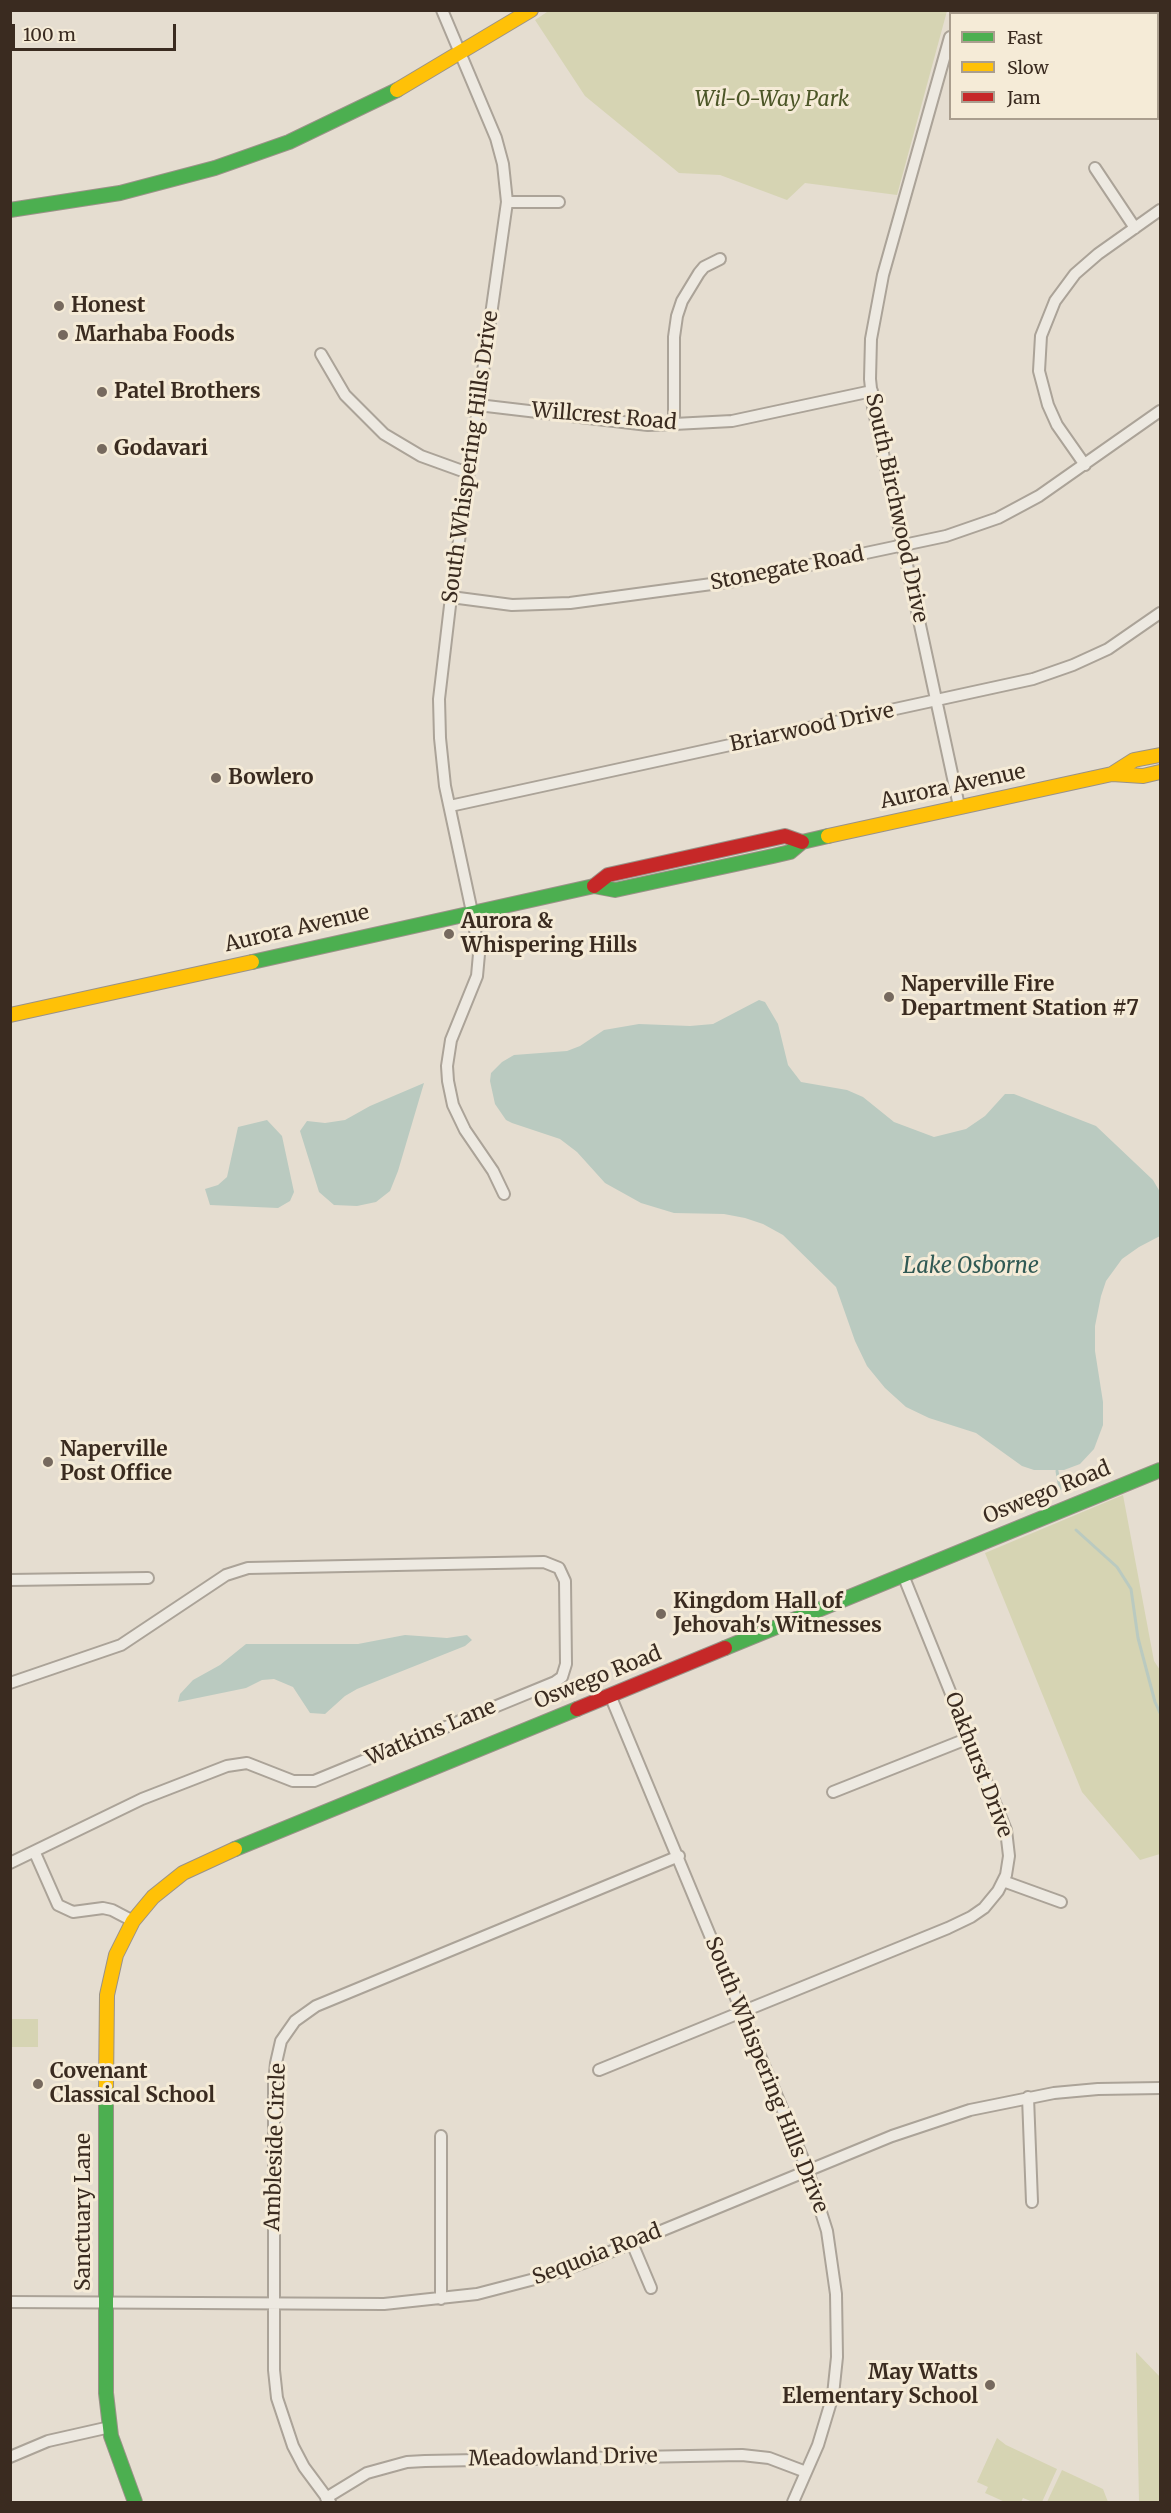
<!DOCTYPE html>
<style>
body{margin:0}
#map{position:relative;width:1171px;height:2513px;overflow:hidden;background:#e5ddd0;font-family:Merriweather,serif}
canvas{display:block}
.frame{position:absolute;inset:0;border:12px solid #3a2b20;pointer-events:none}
.legend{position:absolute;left:949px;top:12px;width:210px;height:108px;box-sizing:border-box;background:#f5ebd7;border:2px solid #aa9e8e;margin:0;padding:8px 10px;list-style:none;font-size:18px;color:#3a2b20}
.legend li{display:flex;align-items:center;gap:12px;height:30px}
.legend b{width:30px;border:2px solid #aa9e8e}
.scale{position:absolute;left:12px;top:24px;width:164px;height:27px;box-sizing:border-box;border:3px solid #3a2b20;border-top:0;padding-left:8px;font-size:18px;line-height:21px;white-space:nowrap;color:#3a2b20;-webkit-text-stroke:4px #f5ebd7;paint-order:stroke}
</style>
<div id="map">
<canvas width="1171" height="2513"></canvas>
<div class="frame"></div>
<ul class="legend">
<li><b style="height:8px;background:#4caf50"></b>Fast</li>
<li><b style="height:8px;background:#ffc107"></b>Slow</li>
<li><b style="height:8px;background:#c62828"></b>Jam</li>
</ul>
<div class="scale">100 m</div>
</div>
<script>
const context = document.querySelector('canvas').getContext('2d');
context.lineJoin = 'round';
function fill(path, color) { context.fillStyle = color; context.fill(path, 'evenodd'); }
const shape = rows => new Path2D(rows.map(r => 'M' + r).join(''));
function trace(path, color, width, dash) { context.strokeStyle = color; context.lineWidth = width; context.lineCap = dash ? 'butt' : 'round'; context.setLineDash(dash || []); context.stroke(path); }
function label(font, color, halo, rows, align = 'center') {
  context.font = font + ' Merriweather,serif'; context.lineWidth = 6; context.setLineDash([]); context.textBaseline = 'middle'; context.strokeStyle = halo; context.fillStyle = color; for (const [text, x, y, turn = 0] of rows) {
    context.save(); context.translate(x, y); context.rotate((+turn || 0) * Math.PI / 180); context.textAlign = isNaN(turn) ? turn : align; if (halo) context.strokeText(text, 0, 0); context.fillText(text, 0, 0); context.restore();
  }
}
const green = shape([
 [550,10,947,10,947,11,897,195,805,183,787,200,720,175,679,173,585,96,535,20],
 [1123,1495,1154,1661,1160,1670,1160,1854,1140,1860,1082,1792,985,1553],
 [11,2019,38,2019,38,2047,11,2047],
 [1136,2352,1160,2377,1160,2502,1139,2502],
 [997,2438,1006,2445,1057,2469,1042,2502,1033,2502,1023,2498,1021,2502,1005,2502,985,2493,988,2487,977,2482],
 [1062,2470,1103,2489,1108,2502,1047,2502]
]);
const water = shape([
 [759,1000,765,1002,778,1024,788,1065,801,1082,847,1090,863,1097,894,1122,934,1137,966,1129,985,1116,1005,1094,1014,1094,1096,1126,1153,1180,1160,1192,1160,1236,1139,1247,1122,1259,1106,1281,1101,1296,1095,1326,1095,1351,1103,1402,1103,1425,1094,1449,1080,1464,1064,1470,1034,1470,1022,1466,976,1433,929,1418,906,1407,885,1388,867,1366,855,1341,836,1287,783,1235,763,1224,745,1218,724,1214,674,1213,641,1203,605,1183,577,1152,560,1139,512,1123,506,1120,495,1104,490,1081,491,1073,502,1062,514,1055,567,1051,580,1046,604,1030,639,1024,690,1026,713,1024],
 [424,1083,398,1171,390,1191,376,1202,357,1206,334,1205,319,1192,300,1131,307,1121,325,1123,345,1120,370,1106],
 [267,1120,282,1136,294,1192,290,1201,278,1208,210,1205,205,1189,218,1185,227,1177,238,1127],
 [405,1635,447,1638,467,1635,472,1640,465,1646,357,1689,345,1696,325,1714,310,1713,293,1687,274,1679,262,1680,246,1688,178,1702,180,1694,193,1680,220,1665,246,1644,358,1644]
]);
const stream = shape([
 [1057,1471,1060,1489],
 [1076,1530,1117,1567,1131,1589,1138,1638,1155,1702,1160,1713]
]);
const street = shape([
 [442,10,496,138,503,164,507,202,451,597,439,699,440,738,445,786,472,912,479,954,477,976,451,1040,447,1066,448,1081,453,1105,465,1130,493,1171,504,1194],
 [956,10,956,14],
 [950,37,883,275,871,339,870,379,873,407,959,806],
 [1095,168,1135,228],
 [507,202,559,202],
 [321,354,345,395,384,434,421,456,468,473],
 [478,405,648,425,674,424,732,421,872,391],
 [674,424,674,337,677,316,682,301,699,273,704,267,720,259],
 [1085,465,1057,425,1048,405,1039,371,1041,336,1055,301,1075,274,1098,254,1160,210],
 [451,597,512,605,570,603,734,581,946,536,998,518,1039,496,1160,411],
 [450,806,1033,679,1073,665,1108,649,1160,613],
 [10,1580,148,1578],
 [10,1683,121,1645,226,1575,248,1568,544,1562,559,1568,565,1581,566,1664,562,1677,555,1682,314,1781,293,1781,247,1763,227,1766,142,1799,10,1863],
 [610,1695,808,2171,827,2231,836,2294,837,2357,833,2395,818,2445,793,2502],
 [833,1792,969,1738],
 [35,1853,58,1905,73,1912,103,1908,112,1910,133,1921],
 [1003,1881,1061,1902],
 [599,2070,948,1928,971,1917,984,1908,998,1891,1006,1875,1009,1856,1006,1830,903,1575],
 [1028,2097,1032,2202],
 [632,2243,651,2288],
 [441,2299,441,2136],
 [10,2302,384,2304,477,2294,550,2275,583,2263,892,2136,970,2110,1054,2093,1098,2089,1160,2088],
 [10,2457,48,2441,110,2427],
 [326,2498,367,2473,407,2462,425,2461,742,2455,769,2458,806,2472],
 [330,2502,304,2467,293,2446,277,2398,274,2370,274,2083,276,2063,281,2041,295,2021,316,2006,679,1856]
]);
const fast = shape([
 [10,210,120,193,215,168,289,142,397,90],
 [252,962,594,886,615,890,773,856,790,852,802,842,828,836],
 [725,1648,1160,1470],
 [235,1849,577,1709],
 [106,2086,106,2393,111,2436,135,2502]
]);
const slow = shape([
 [397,90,531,10],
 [1112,774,1134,760,1160,755],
 [828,836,1112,774,1143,776,1160,772],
 [10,1015,252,962],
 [106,2086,107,1995,116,1955,133,1921,153,1897,183,1873,235,1849]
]);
const jam = shape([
 [594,886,608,875,785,836,802,842],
 [577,1709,725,1648]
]);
const markers = [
 [59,306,6,"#76695e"],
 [63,335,6,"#76695e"],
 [102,392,6,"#76695e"],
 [102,449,6,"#76695e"],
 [216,778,6,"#76695e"],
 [449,934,6,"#76695e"],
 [889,997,6,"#76695e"],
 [48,1462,6,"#76695e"],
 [661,1614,6,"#76695e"],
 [38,2084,6,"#76695e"],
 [990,2385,6,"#76695e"]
];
const parkNames = [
 ["Wil-O-Way Park",772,100]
];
const poiNames = [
 ["Honest",71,306],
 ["Marhaba Foods",75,335],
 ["Patel Brothers",114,392],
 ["Godavari",114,449],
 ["Bowlero",228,778],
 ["Aurora &",461,922],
 ["Whispering Hills",461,946],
 ["Naperville Fire",901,985],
 ["Department Station #7",901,1009],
 ["Naperville",60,1450],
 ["Post Office",60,1474],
 ["Kingdom Hall of",673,1602],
 ["Jehovah's Witnesses",673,1626],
 ["Covenant",50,2072],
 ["Classical School",50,2096],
 ["May Watts",978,2373,"right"],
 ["Elementary School",978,2397,"right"]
];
const streetNames = [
 ["Willcrest Road",604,417,5],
 ["South Whispering Hills Drive",471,457,-82],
 ["South Birchwood Drive",896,508,78],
 ["Stonegate Road",787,569,-11],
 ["Briarwood Drive",812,728,-12],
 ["Aurora Avenue",953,787,-12],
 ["Aurora Avenue",297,929,-13],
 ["Oswego Road",1047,1493,-22],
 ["Oswego Road",598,1678,-22],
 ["Watkins Lane",431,1733,-23],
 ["Oakhurst Drive",978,1765,69],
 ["South Whispering Hills Drive",766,2075,68],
 ["Ambleside Circle",276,2147,-88],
 ["Sanctuary Lane",84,2212,-90],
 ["Sequoia Road",597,2255,-21],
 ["Meadowland Drive",563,2458,-1]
];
const waterNames = [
 ["Lake Osborne",971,1267]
];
fill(green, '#d6d4b3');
fill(water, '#bacac0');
trace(stream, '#bacac0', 3);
trace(street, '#aba398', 14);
trace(fast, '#9a9288', 16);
trace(slow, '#9a9288', 16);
trace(jam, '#9a9288', 16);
trace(street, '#ede9e1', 10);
trace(fast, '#4caf50', 14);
trace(slow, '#ffc107', 14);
trace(jam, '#c62828', 14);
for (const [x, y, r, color] of markers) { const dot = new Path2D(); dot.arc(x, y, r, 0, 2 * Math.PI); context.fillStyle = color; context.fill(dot); trace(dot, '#f5ebd7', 2); }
label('italic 21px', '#4c5627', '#f5ebd7', parkNames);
label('bold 21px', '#3a2b20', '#f5ebd7', poiNames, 'left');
label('21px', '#3a2b20', '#f5ebd7', streetNames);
label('italic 22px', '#305954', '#f5ebd7', waterNames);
</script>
